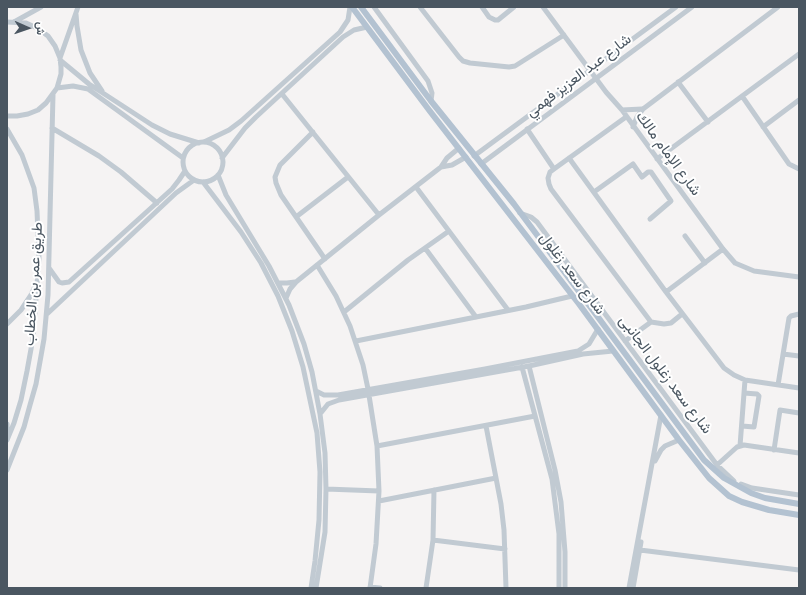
<!DOCTYPE html>
<meta charset="utf-8">
<style>
body{margin:0}
#map{position:relative;width:806px;height:595px;overflow:hidden;background:#f5f3f3;font-family:Signika,Vazirmatn,sans-serif}
canvas{display:block}
.frame{position:absolute;inset:0;border:8px solid #4a5661;pointer-events:none}
.north{position:absolute;left:8px;top:8px;width:40px;height:40px;-webkit-text-stroke:3px #fff;paint-order:stroke;rotate:92deg;font-size:11px;font-weight:700;line-height:16px;text-align:center;color:#4a5661}
.north::after{content:'';display:block;margin:auto;width:14px;height:18px;background:#4a5661;clip-path:polygon(50% 0,100% 100%,50% 72%,0 100%)}
</style>
<div id="map">
<canvas width="806" height="595"></canvas>
<div class="frame"></div>
<div class="north">ش</div>
</div>
<script>
const context = document.querySelector('canvas').getContext('2d');
context.lineJoin = 'round';
const shape = rows => new Path2D(rows.map(r => 'M' + r).join(''));
function trace(path, color, width, dash) { context.strokeStyle = color; context.lineWidth = width; context.lineCap = dash ? 'butt' : 'round'; context.setLineDash(dash || []); context.stroke(path); }
function label(font, color, halo, rows, align = 'center') {
  context.font = font + ' Signika,Vazirmatn,sans-serif'; context.lineWidth = 4; context.setLineDash([]); context.textBaseline = 'middle'; context.strokeStyle = halo; context.fillStyle = color; for (const [text, x, y, turn = 0] of rows) {
    context.save(); context.translate(x, y); context.rotate((+turn || 0) * Math.PI / 180); context.textAlign = isNaN(turn) ? turn : align; if (halo) context.strokeText(text, 0, 0); context.fillText(text, 0, 0); context.restore();
  }
}
const minor = shape([
 [374,7,428,81,432,93,431,101],
 [420,7,459,57,463,61,470,63,509,67,515,66,564,35],
 [482,7,489,17,495,20,498,20,514,7],
 [543,7,606,92,622,110,723,249,735,263,754,271,799,277],
 [76,14,77,26,81,50,90,73,102,91],
 [7,22,26,23,37,28,48,36,55,46,60,58,61,67,61,74,57,88,46,103,38,110,28,114,17,116,7,116],
 [14,22,41,7],
 [60,58,78,7],
 [60,60,89,84,152,125,170,134,199,143],
 [678,82,708,122],
 [57,88,73,86,88,89,183,158],
 [282,94,379,215],
 [742,96,789,164,799,169],
 [622,110,642,109],
 [626,117,554,169,550,172,548,178,549,184,551,189,651,322,664,324,671,323,682,314],
 [633,127,637,117,643,109,778,7],
 [763,127,799,100],
 [52,128,99,156,121,172,157,203],
 [7,129,22,155,34,188,37,211,39,258,33,338,27,371,21,400,14,423,7,440],
 [527,129,554,169],
 [313,132,280,165,275,177,276,183,281,195,325,259],
 [204,142,229,130,241,121,340,32,348,20,350,7],
 '183 162a20 20 0 1 1 40 0a20 20 0 1 1-40 0Z',
 [474,156,676,7],
 [222,158,245,128,256,117,343,37,354,30,367,27],
 [569,158,666,292,724,368,734,375,745,380,799,388],
 [657,159,799,54],
 [481,164,692,7],
 [441,167,452,165,466,157],
 [218,175,226,195,269,266,289,305,304,344,312,372,320,414,325,453,326,489,325,532,316,588],
 [203,182,241,232,261,263,278,296,292,331,303,367,317,433,320,472,319,520,315,561,311,588],
 [416,187,508,310],
 [594,192,633,164,642,177,648,172,651,172,671,201,650,219],
 [520,213,531,217,537,222,717,465,734,481],
 [296,217,348,177],
 [685,236,705,263],
 [425,248,476,317],
 [317,265,336,296,350,326,363,365,368,389,377,446,379,491,376,544,370,588],
 [49,268,59,282,62,283,69,282,172,189,179,180,185,171],
 [278,283,287,283,295,282],
 [666,292,723,249],
 [286,298,290,289,296,282,379,215,441,167,447,158,459,148],
 [344,312,408,260,449,231],
 [47,314,176,193,194,180],
 [7,324,21,310,31,295,36,284],
 [356,341,526,307,572,296],
 [625,341,651,322],
 [783,354,799,356],
 [529,366,555,470,561,502,565,552,565,588],
 [522,367,552,479,559,534,559,588],
 [778,385,789,318,791,316,799,314],
 [316,391,324,395,338,395,485,369,578,351,589,344,598,329],
 [320,414,328,404,339,400,529,366,583,354,613,351],
 [7,424,7,437],
 [486,426,501,504,504,530,506,588],
 [742,426,754,427,759,396,757,394,744,393],
 [377,446,535,416],
 [740,446,745,380],
 [774,450,780,410,799,413],
 [655,461,661,450,665,446,679,440],
 [717,465,737,447,744,445,799,453],
 [7,470,24,427,30,405,36,384,44,339,48,295,53,95],
 [741,484,752,488,799,495],
 [326,489,379,491],
 [379,501,496,478],
 [433,540,505,549],
 [640,550,799,570],
 [370,587,380,588],
 [426,588,433,540,434,490],
 [629,588,661,415],
 [633,588,641,542]
]);
const major = shape([
 [352,7,429,110,579,304,679,440,709,478,729,496,742,502,769,510,799,515],
 [361,7,431,101,514,204,704,460,724,478,751,493,765,498,799,504]
]);
const streetNames = [
 ["شارع عبد العزيز فهمي",579,76,-37],
 ["شارع الإمام مالك",668,154,54],
 ["شارع سعد زغلول",572,274,53],
 ["طريق عمر بن الخطاب",34,284,-86],
 ["شارع سعد زغلول الجانبى",665,375,53]
];
trace(minor, '#c1cad2', 5);
trace(major, '#b3c2d1', 6);
label('15px', '#4a5661', '#fff', streetNames);
</script>
